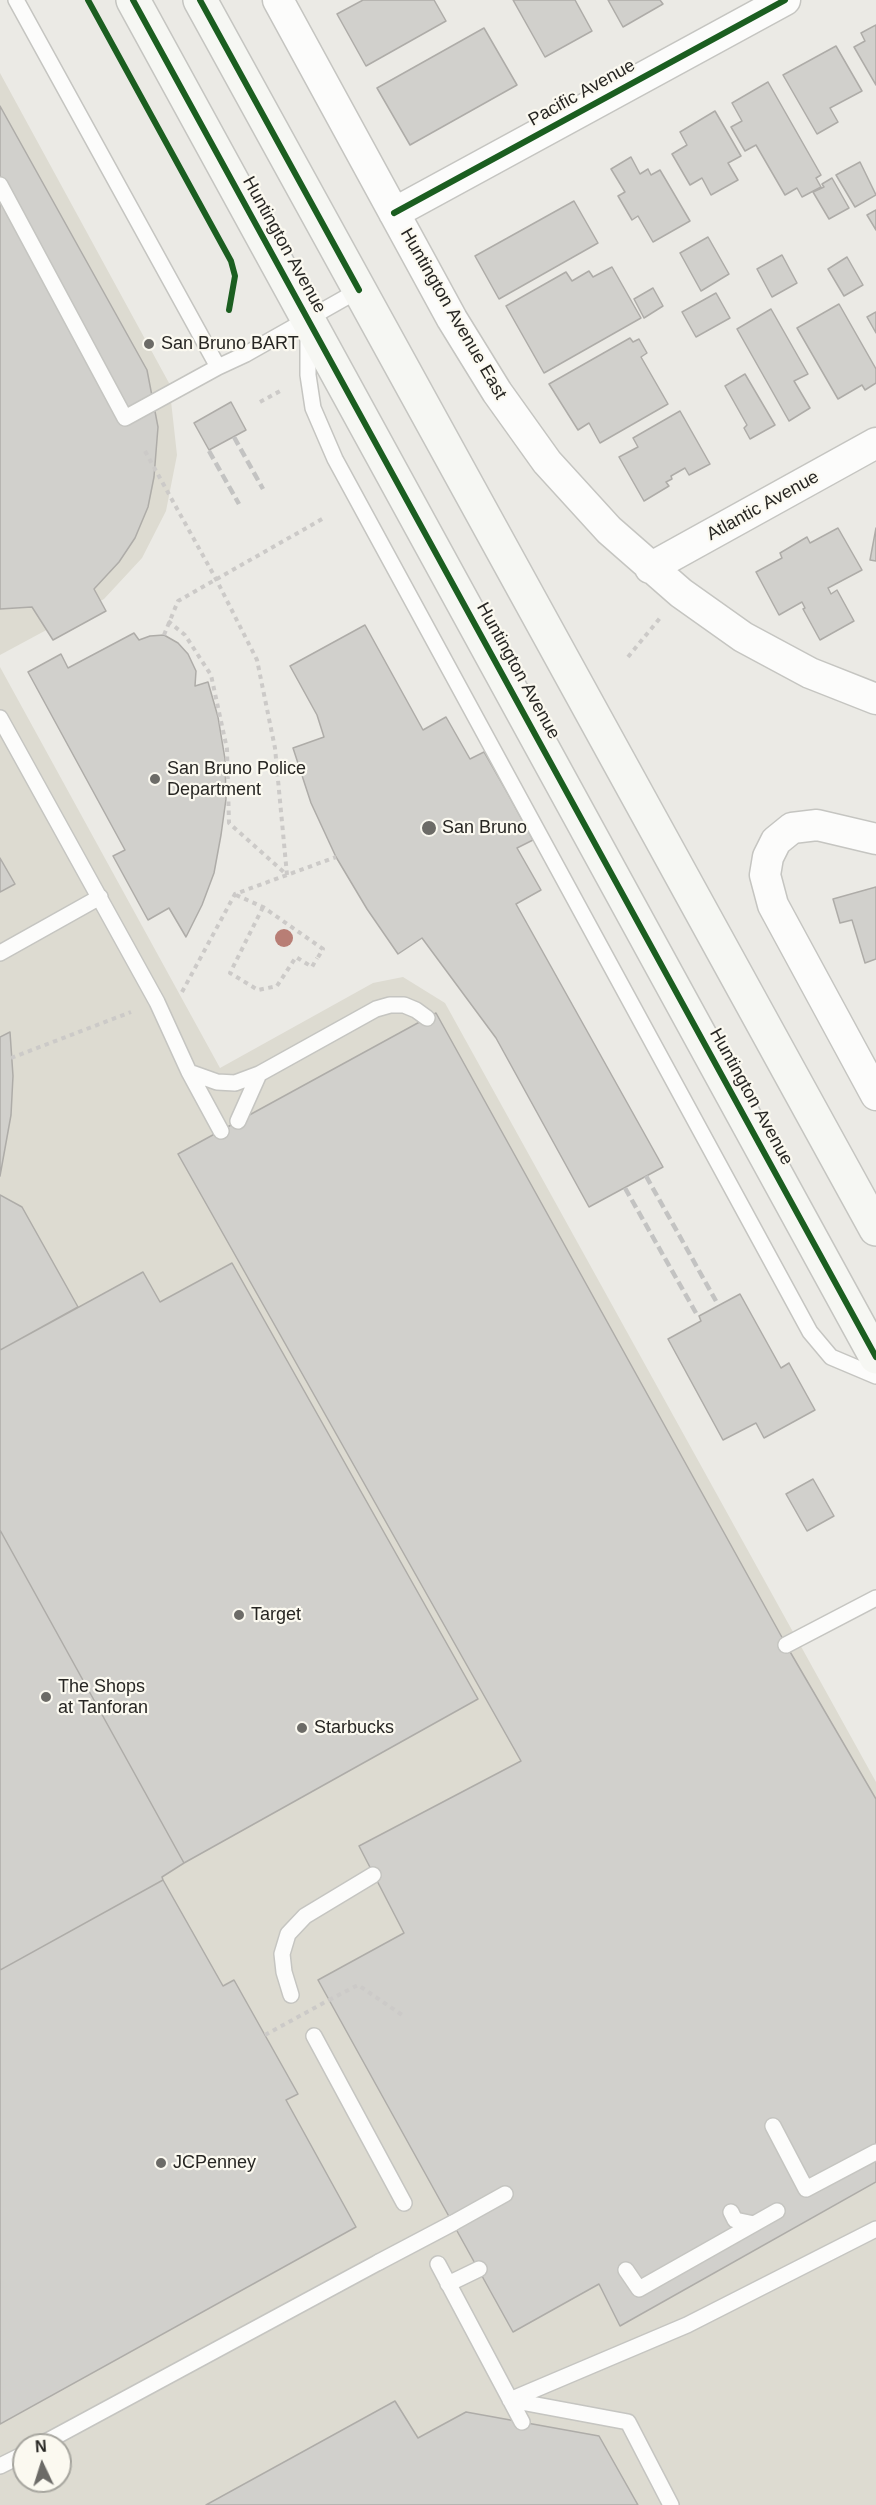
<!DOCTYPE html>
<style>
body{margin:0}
#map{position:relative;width:876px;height:2505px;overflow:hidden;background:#ebeae5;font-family:Helvetica,sans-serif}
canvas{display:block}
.north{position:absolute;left:12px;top:2433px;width:60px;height:60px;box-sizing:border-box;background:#fbf9f0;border:2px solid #a6a59e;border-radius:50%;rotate:356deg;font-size:16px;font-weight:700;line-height:24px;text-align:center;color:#272623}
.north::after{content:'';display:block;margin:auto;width:21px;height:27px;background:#6c6b67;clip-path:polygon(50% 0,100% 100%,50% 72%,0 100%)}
</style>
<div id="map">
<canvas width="876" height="2505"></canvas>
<div class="north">N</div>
</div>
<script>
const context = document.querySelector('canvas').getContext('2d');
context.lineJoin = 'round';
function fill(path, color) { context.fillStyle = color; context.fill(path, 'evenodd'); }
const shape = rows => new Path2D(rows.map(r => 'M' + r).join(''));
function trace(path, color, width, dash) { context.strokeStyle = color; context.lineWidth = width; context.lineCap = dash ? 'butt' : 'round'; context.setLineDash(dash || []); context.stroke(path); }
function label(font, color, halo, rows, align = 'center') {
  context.font = font + ' Helvetica,sans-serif'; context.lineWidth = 4.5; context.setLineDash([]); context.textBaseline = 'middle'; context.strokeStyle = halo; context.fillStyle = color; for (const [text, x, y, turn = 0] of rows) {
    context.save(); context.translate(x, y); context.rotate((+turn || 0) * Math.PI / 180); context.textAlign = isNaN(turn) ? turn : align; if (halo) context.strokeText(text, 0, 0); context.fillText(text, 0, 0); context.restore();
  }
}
const built = shape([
 [0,73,169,383,177,455,166,511,142,558,104,599,0,655],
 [0,667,220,1068,373,983,403,977,445,1003,876,1782,876,2505,0,2505],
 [24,2445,60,2445,60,2481,24,2481]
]);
const building = shape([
 [363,0,434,0,446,21,366,66,337,14,363,0],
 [513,0,575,0,592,31,545,57,513,0],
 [608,0,660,0,663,4,623,27,608,0],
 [876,25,876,85,854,47,865,41,861,33,876,25],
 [484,28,517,85,410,145,377,88,484,28],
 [836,46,862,91,830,108,838,122,817,134,783,75,836,46],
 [768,82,821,175,816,178,821,187,802,197,797,188,785,195,756,145,745,151,731,127,742,121,732,103,768,82],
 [0,106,147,370,158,427,154,477,148,507,135,538,119,562,94,589,106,611,53,640,32,607,0,609,0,106],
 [715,111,741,156,728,163,738,180,711,195,702,178,690,185,672,154,687,145,680,132,715,111],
 [631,157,640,174,648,169,651,175,660,170,690,221,653,242,638,216,632,220,618,196,625,192,611,169,631,157],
 [860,162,876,195,855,207,836,175,860,162],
 [832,178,849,208,829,219,813,192,824,187,822,184,832,178],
 [574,201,598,243,499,299,475,256,574,201],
 [876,210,876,230,867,215,876,210],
 [708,237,729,274,701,291,680,253,708,237],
 [782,255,797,283,772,297,757,269,782,255],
 [847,257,863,285,844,296,828,269,847,257],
 [612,267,641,318,544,373,506,306,566,272,572,281,589,271,593,277,612,267],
 [653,288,663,306,644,318,634,299,653,288],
 [716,293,730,318,696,337,682,312,716,293],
 [839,304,876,369,876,383,865,390,862,385,838,399,797,328,839,304],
 [771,309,808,374,794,381,810,408,789,421,737,329,771,309],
 [876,312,876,333,867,317,876,312],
 [630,338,633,342,639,339,647,353,641,357,668,404,600,443,589,423,578,430,549,384,630,338],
 [745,374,775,425,750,439,744,428,747,425,725,386,745,374],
 [231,402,246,430,209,450,194,423,231,402],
 [680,411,710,464,689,475,685,468,671,476,672,479,666,482,669,486,644,501,619,457,638,447,633,438,680,411],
 [838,528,862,570,828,588,831,594,837,590,854,621,820,640,803,609,805,608,802,602,779,615,756,572,782,558,780,553,807,537,810,543,838,528],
 [876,528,876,561,870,560,876,528],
 [365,625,423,730,446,717,470,759,484,752,508,794,533,840,517,848,541,890,516,904,663,1167,589,1207,496,1038,422,938,398,954,367,909,336,857,311,803,293,748,324,737,317,715,290,666,365,625],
 [134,633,139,640,150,636,164,635,178,643,188,654,196,671,195,686,208,682,218,717,225,759,226,799,221,835,214,873,202,905,186,937,169,908,148,920,113,856,125,850,28,672,61,654,68,668,134,633],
 [0,858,15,884,0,892,0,858],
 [876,887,876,959,865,963,852,920,840,923,833,899,876,887],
 [436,1013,789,1650,876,1799,876,2182,620,2326,599,2284,513,2332,318,1980,404,1933,359,1846,521,1761,178,1154,436,1013],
 [10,1032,13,1076,11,1115,0,1176,0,1037,10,1032],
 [0,1195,22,1207,78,1307,0,1350,0,1195],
 [232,1263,478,1699,184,1863,0,1530,0,1350,143,1272,160,1302,232,1263],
 [740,1294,781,1368,789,1363,815,1410,764,1438,756,1423,723,1440,668,1339,701,1321,699,1316,740,1294],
 [813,1479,834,1516,807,1531,786,1494,813,1479],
 [0,1530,184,1863,162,1877,163,1880,0,1970,0,1530],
 [163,1880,223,1986,234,1980,298,2094,286,2100,356,2227,0,2424,0,1970,163,1880],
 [395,2401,418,2438,466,2412,599,2436,638,2505,206,2505,395,2401]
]);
const path = shape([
 [260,402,282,390],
 [145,451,216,579,257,660,275,748,287,875],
 [168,621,185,635,211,675,227,749,229,823,286,874],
 [164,635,178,601,324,518],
 [628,657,660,618],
 [236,895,263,907,323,949,317,959],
 [263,907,230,973,258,990,277,986,296,957,312,967,317,958],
 [182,992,235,894,336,857],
 [11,1058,131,1012],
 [329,2000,358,1985,405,2017]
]);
const lane = shape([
 [16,0,218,367],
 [0,185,125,418,218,367,246,354,359,290],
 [308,334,308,375,313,408,335,459,810,1332,831,1357,876,1376],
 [0,718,157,1002,189,1072,217,1082,235,1083,259,1074,376,1009,390,1005,404,1005,416,1010,427,1018],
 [0,953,100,897],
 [189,1072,221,1131],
 [238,1121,259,1074],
 [786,1645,876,1598],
 [291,1995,284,1972,282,1954,288,1934,305,1916,373,1875],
 [314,2036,404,2203],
 [773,2126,806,2189,876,2152],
 [731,2212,735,2220,754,2224],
 [453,2223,505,2194],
 [438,2264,522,2422],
 [626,2270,639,2289,777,2211],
 [448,2284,479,2269],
 [510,2400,687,2325,876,2229],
 [510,2400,628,2422,671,2505],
 [40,2445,379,2262],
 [0,2466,24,2454]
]);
const street = shape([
 [278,0,452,319,497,392,547,462,609,530,681,593,743,637,810,673,876,699],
 [394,213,785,0],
 [650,568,876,443],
 [876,839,817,825,792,828,776,841,768,857,765,875,773,905,876,1095]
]);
const secondary = shape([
 [133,0,876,1357],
 [200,0,876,1229]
]);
const rail = shape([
 [234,437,263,489],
 [209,451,239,504],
 [646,1176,716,1301],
 [625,1188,696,1313]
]);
const pathBridge = shape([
 [265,2035,329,2000]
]);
const laneBridge = shape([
 [379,2262,453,2223]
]);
const cycleway = shape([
 [88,0,231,261,235,276,229,310],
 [133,0,876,1357],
 [200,0,359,290],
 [394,213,785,0]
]);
const trees = [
 [284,938]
];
const markers = [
 [149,344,6,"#6c6b67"],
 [155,779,6,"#6c6b67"],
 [429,828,8,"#6c6b67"],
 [239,1615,6,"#6c6b67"],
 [46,1697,6,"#6c6b67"],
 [302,1728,6,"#6c6b67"],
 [161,2163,6,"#6c6b67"]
];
const streetNames = [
 ["Pacific Avenue",582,93,-29],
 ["Huntington Avenue",284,245,61],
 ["Huntington Avenue East",453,314,60],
 ["Atlantic Avenue",763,506,-29],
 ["Huntington Avenue",518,671,61],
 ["Huntington Avenue",751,1097,61]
];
const poiNames = [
 ["San Bruno BART",161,344],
 ["San Bruno Police",167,769],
 ["Department",167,790],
 ["San Bruno",442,828],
 ["Target",251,1615],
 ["The Shops",58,1687],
 ["at Tanforan",58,1708],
 ["Starbucks",314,1728],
 ["JCPenney",173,2163]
];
fill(built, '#dddbd1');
fill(building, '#d1d0cc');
trace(building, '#aeaca8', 1.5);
trace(lane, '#c5c5c1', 18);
trace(street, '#c5c5c1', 33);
trace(secondary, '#c5c5c1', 36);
trace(path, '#cccac8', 4, [4.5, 4.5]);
trace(lane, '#fcfcfb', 15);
trace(street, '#fcfcfb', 30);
trace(secondary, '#f6f7f3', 33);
trace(rail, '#c3c3c2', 4.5, [9, 4.5]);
trace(laneBridge, '#c5c5c1', 18, []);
trace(pathBridge, '#cccac8', 4, [4.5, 4.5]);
trace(laneBridge, '#fcfcfb', 15);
trace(cycleway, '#1b5e20', 6);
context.fillStyle = '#b87e75';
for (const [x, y] of trees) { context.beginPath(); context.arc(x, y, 9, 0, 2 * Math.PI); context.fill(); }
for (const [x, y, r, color] of markers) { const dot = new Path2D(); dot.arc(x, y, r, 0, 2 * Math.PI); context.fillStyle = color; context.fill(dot); trace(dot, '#fbf9f0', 2); }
label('18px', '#272623', '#fbf9f0', streetNames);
label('18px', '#272623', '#fbf9f0', poiNames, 'left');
</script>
